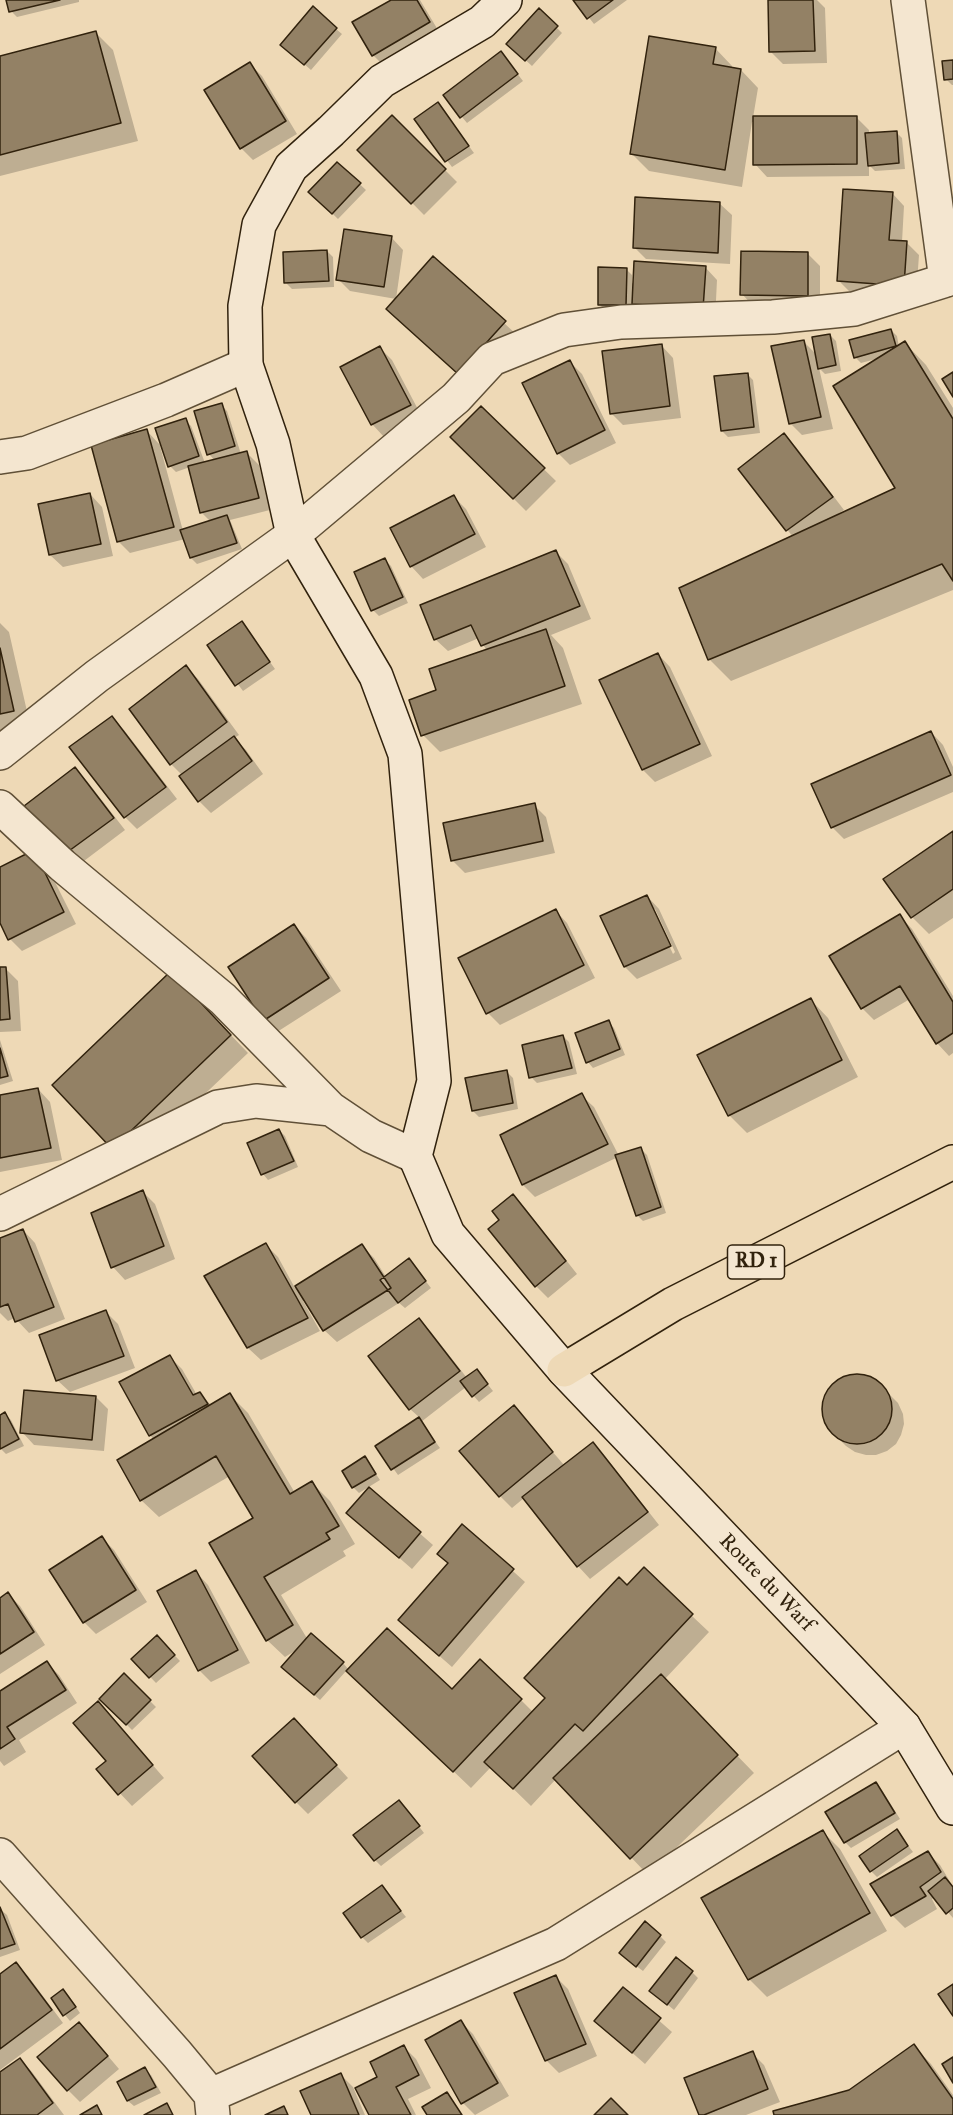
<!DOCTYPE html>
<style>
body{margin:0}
canvas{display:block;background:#eed9b6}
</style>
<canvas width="953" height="2115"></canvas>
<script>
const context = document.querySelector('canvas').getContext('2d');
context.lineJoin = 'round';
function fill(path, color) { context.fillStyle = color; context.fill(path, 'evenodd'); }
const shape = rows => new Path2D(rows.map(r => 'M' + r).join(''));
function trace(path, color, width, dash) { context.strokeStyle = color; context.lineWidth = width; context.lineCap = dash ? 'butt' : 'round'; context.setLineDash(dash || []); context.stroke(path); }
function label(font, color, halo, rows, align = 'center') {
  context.font = font + ' "IM FELL Great Primer",serif'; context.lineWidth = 4.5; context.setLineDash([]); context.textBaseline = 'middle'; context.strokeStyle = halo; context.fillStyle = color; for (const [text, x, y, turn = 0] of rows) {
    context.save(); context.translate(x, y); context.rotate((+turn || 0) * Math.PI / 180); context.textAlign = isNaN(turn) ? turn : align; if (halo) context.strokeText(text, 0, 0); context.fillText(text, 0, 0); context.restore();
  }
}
const shadow = shape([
 [8,0,79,0,79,2,17,17,11,11],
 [393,0,420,0,441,35,385,67,373,55],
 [575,0,627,0,594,24],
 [770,0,817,0,825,8,827,63,783,64,771,52],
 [539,10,562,33,532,66,508,44],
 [336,29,342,34,311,70,288,50],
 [96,33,113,50,138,141,0,176,0,58],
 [715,48,732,66,732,69,741,70,758,88,753,118,857,118,869,130,869,134,896,132,902,138,905,169,875,171,869,165,869,176,767,177,755,164,754,122,752,122,742,187,649,171,632,154],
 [506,59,523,81,467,123,462,117],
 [953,61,953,85,952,85,946,79],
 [250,64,262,76,297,134,253,160,241,148],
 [438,104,474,153,452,167,416,119],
 [392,117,457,182,424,215,360,150],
 [338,164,366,190,338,219,310,192],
 [892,193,904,206,902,242,906,242,919,255,916,297,850,292,838,280],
 [719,203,732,215,730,264,646,259,634,247],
 [391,237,403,250,396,299,350,291,338,279],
 [327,251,333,257,334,287,292,289,286,283],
 [807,253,820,266,820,308,754,307,742,294],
 [705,267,717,280,715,321,645,316,632,302,632,311,606,311,600,305,626,269,632,275,632,283,634,284],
 [400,321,504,323,517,335,471,385],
 [891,330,897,336,899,347,905,343,926,365,953,408,953,590,731,681,710,660,681,589,793,537,740,469,784,435,796,447,844,510,836,515,897,489,880,358,861,363,855,357],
 [830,335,836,341,841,371,825,374,819,368,833,429,802,435,790,423,803,341,817,355],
 [661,345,673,358,681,418,623,425,611,413],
 [380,348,392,360,422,417,384,437,372,424],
 [569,361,582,374,616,443,570,465,558,453],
 [747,374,753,380,760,433,728,437,722,431],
 [221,405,227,411,241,454,247,453,259,465,270,510,230,520,242,549,197,564,191,558,185,539,130,553,118,541,147,431,161,446,160,446,183,531,211,522,201,512,190,467,176,472,170,466,185,420,191,426,205,463,215,461,209,454],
 [481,408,556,481,526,511,452,437],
 [90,494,102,507,113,556,63,567,50,555],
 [453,496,466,509,486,547,423,579,411,566,392,528],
 [556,552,568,564,591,619,551,635,563,648,582,704,440,752,423,735,438,691,487,651,479,638,448,651,435,639],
 [385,560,391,566,408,603,379,616,373,610],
 [0,623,9,632,31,729,0,735],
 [242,623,275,669,243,691,209,645],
 [658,654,670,667,712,756,655,782,643,770],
 [186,667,198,679,239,735,234,738,246,750,263,774,211,813,199,801,182,775,171,764,131,709],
 [111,718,124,730,177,799,137,829,125,817],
 [931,732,943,745,953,767,953,792,844,839,832,827],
 [75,769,87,781,125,830,76,867,26,806],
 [534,805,546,817,555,853,465,873,453,861],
 [953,833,953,918,929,934,912,917],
 [46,864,76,924,22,951,10,939,0,920,0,868],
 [647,896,659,909,682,959,637,979,625,967],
 [652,909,655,909,675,952,673,954],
 [555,910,567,923,595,978,500,1025,488,1013],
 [900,916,912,929,953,996,953,1053,949,1056,937,1043,910,999,874,1020,862,1008],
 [294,925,306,938,341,991,277,1032,264,1020],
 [0,969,6,969,18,981,21,1031,0,1032],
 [189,991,248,1053,130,1165,54,1085],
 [811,1000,828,1018,858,1077,747,1133,730,1116,699,1056],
 [608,1022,614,1028,625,1055,593,1068,588,1062],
 [563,1036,569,1042,577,1074,537,1083,531,1077],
 [0,1040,13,1081,0,1085],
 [507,1072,513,1078,518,1109,479,1117,473,1111],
 [38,1089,50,1102,62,1160,0,1172,0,1097],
 [581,1095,594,1107,619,1156,641,1149,647,1155,666,1213,643,1221,637,1215,618,1157,535,1197,523,1185,502,1136],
 [279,1130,285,1136,298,1167,268,1180,263,1174,249,1144],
 [143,1192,155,1204,175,1259,125,1280,113,1267,93,1213],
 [512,1196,525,1208,577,1274,548,1298,536,1286],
 [23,1230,35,1243,65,1319,29,1333,15,1318,8,1321,0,1313,0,1240],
 [266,1245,278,1257,295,1288,362,1246,374,1258,386,1277,414,1266,431,1288,405,1308,399,1303,337,1342,324,1330,305,1299,303,1301,320,1331,261,1360,248,1348,206,1277],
 [106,1312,118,1324,135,1368,70,1392,57,1380],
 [419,1320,431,1332,467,1378,477,1371,493,1391,479,1402,466,1387,421,1422,440,1448,398,1475,377,1446,420,1418,410,1409],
 [170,1357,182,1369,197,1395,200,1394,212,1406,230,1395,248,1413,295,1493,312,1483,330,1501,355,1544,343,1551,346,1556,281,1595,308,1640,343,1663,349,1670,452,1691,521,1700,533,1712,547,1699,627,1587,691,1615,709,1632,664,1680,754,1773,648,1875,556,1779,531,1806,491,1767,471,1788,347,1670,320,1700,289,1673,298,1649,285,1657,267,1640,255,1518,230,1476,159,1517,141,1500,154,1440,150,1435],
 [856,1375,867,1377,877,1382,898,1403,903,1414,904,1424,901,1435,896,1444,887,1451,876,1455,866,1455,855,1452,846,1446,833,1433,827,1424,823,1413,824,1402,828,1391,835,1383,845,1377],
 [96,1397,108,1409,104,1451,34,1445,22,1432],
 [514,1407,564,1465,593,1444,605,1456,659,1525,590,1579,578,1566,524,1498,512,1508,500,1496],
 [5,1414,11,1420,24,1446,6,1454,0,1448,0,1416],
 [365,1458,380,1480,359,1493,353,1487],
 [369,1489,433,1545,412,1569,348,1513],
 [463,1526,525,1582,452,1667,412,1632,449,1564],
 [102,1538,114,1550,147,1602,96,1634,84,1622],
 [196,1572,208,1585,250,1663,211,1682,199,1670],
 [8,1594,20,1606,45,1645,0,1674,0,1600],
 [157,1637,180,1661,156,1683,133,1659],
 [47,1663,59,1675,77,1703,19,1740,26,1752,4,1766,0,1761,0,1693],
 [124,1675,156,1707,132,1730,101,1699],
 [110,1716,164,1778,132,1806,98,1770,108,1762],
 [306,1732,348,1778,308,1814,296,1802],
 [876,1784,882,1790,900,1819,851,1848,845,1842],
 [405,1808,424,1833,381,1866,375,1860],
 [897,1831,913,1852,877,1877,871,1871],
 [823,1832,840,1849,887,1931,767,1997,749,1979,703,1898],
 [927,1852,940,1865,952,1885,953,1918,935,1897,932,1899,937,1909,905,1928,892,1915,872,1884],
 [382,1887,406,1917,368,1943,362,1937],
 [0,1909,7,1915,20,1950,0,1957],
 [660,1936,666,1942,643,1971,627,1959],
 [16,1964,28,1976,63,2023,0,2070,0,1976],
 [692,1972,698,1978,674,2010,651,1991],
 [556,1977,568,1989,597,2056,559,2073,547,2061,516,1994],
 [623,1989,672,2032,645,2064,596,2021],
 [69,1997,80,2013,70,2021,65,2015],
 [461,2022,473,2034,509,2096,475,2115,463,2103],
 [91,2036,119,2069,80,2102,68,2090],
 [914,2046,931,2064,953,2095,953,2115,776,2115,850,2091],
 [404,2047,416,2059,431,2088,408,2099,416,2115,370,2115,379,2077],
 [752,2053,764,2065,780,2102,746,2115,701,2115],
 [20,2059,32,2072,64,2115,1,2115,0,2074],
 [145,2069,151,2075,161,2093,134,2106,128,2101,119,2082],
 [341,2075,353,2087,365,2115,312,2115]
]);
const building = shape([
 [6,0,60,0,9,12,6,0],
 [391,0,417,0,430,22,372,56,352,22,391,0],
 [573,0,613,0,587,19,573,0],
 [768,0,813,0,815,51,769,52,768,0],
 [313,6,337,28,304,65,280,45,313,6],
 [539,8,558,26,525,61,506,44,539,8],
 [96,31,121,123,0,155,0,56,96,31],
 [649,36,716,47,713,64,741,69,725,170,630,154,649,36],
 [501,51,518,74,460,118,443,95,501,51],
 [953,60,953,79,944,80,942,61,953,60],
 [250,62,286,121,240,149,204,90,250,62],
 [438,102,469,146,445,162,414,119,438,102],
 [392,115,446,169,411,204,357,150,392,115],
 [753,116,857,116,857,164,753,165,753,116],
 [897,131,899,163,868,166,865,133,897,131],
 [337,162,361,183,332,214,308,192,337,162],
 [843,189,893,192,889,240,907,241,904,286,837,281,843,189],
 [635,197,720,202,718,253,633,248,635,197],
 [344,229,392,236,384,287,336,280,344,229],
 [327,250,329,281,284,283,283,252,327,250],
 [741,251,808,252,808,296,740,295,741,251],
 [433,256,506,321,458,374,386,309,433,256],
 [634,261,706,266,703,309,632,304,634,261],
 [598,267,627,268,626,305,598,305,598,267],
 [891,329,896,346,854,358,849,340,891,329],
 [830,334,836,365,818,369,812,337,830,334],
 [804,340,821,417,789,424,771,346,804,340],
 [905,341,953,419,953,581,942,564,708,660,679,588,895,488,833,386,905,341],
 [662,344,670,406,610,414,602,351,662,344],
 [380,346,411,405,371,425,340,367,380,346],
 [570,360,605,430,557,454,522,383,570,360],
 [953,372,953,397,942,379,953,372],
 [748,373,754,427,721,431,714,376,748,373],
 [222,403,235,446,207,455,194,411,222,403],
 [481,406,545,468,513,499,450,437,481,406],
 [186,418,199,456,168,467,155,428,186,418],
 [147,429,174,527,117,542,91,445,147,429],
 [784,433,833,497,786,531,738,469,784,433],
 [247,451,259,498,200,513,188,466,247,451],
 [90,493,101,544,49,555,38,504,90,493],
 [454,495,475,534,410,567,390,528,454,495],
 [227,515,237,543,190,558,180,530,227,515],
 [556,550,580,606,481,646,471,625,434,640,420,605,556,550],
 [385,558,403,597,371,611,354,572,385,558],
 [242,621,270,662,235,686,207,645,242,621],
 [546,629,565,686,421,736,409,700,436,690,429,669,546,629],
 [0,648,14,711,0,714,0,648],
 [658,653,700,744,642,770,599,680,658,653],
 [186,665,227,722,170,765,129,709,186,665],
 [112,716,166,787,124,818,69,747,112,716],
 [931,731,951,775,831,828,811,784,931,731],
 [234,736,252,761,198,802,179,776,234,736],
 [75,767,114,818,62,856,24,806,75,767],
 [535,803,543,841,451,861,443,823,535,803],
 [953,831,953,889,911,918,883,879,953,831],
 [34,850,64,912,8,940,0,923,0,867,34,850],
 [647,895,671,946,624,967,600,916,647,895],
 [556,909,584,965,486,1014,458,958,556,909],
 [900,914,953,1002,953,1033,936,1044,900,986,861,1009,829,956,900,914],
 [294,924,329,978,263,1021,228,967,294,924],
 [0,967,6,967,10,1019,0,1020,0,967],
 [171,971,231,1035,112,1149,52,1085,171,971],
 [811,998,842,1060,728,1116,697,1055,811,998],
 [609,1020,620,1049,586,1063,575,1033,609,1020],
 [563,1035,572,1068,529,1078,522,1045,563,1035],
 [0,1048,8,1076,0,1078,0,1048],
 [507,1070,513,1103,472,1111,465,1078,507,1070],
 [38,1088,51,1148,0,1158,0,1095,38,1088],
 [582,1093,608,1144,522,1185,500,1135,582,1093],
 [279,1129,294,1161,261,1175,247,1143,279,1129],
 [641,1147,661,1207,636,1216,615,1155,641,1147],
 [143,1190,164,1246,111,1268,91,1213,143,1190],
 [513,1194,566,1261,535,1287,488,1229,499,1220,492,1211,513,1194],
 [23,1229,54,1307,15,1322,8,1304,0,1307,0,1238,23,1229],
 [266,1243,308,1318,247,1348,204,1276,266,1243],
 [362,1244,391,1288,323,1331,295,1286,362,1244],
 [409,1258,426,1281,398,1303,380,1280,409,1258],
 [106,1310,124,1356,56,1381,39,1335,106,1310],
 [419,1318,460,1371,409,1410,368,1356,419,1318],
 [170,1355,193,1395,200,1392,208,1404,149,1436,119,1382,170,1355],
 [477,1369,488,1384,472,1397,460,1381,477,1369],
 '822 1409a35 35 0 1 1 70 0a35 35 0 1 1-70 0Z',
 [24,1390,96,1396,92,1440,20,1433,24,1390],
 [230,1393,290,1494,312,1481,339,1526,326,1533,330,1539,264,1577,293,1625,266,1641,209,1543,253,1518,216,1456,140,1501,117,1460,230,1393],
 [514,1405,553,1452,499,1497,459,1451,514,1405],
 [5,1412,19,1439,0,1449,0,1415,5,1412],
 [419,1417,435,1442,391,1470,375,1446,419,1417],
 [593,1442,648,1512,577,1567,522,1497,593,1442],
 [365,1456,376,1474,352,1488,342,1471,365,1456],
 [369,1487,421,1532,399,1558,346,1513,369,1487],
 [462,1524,514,1569,439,1656,398,1620,448,1563,437,1554,462,1524],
 [102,1536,136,1590,83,1623,49,1570,102,1536],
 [644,1567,693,1614,583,1731,575,1724,513,1789,484,1762,545,1698,524,1678,619,1577,627,1585,644,1567],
 [196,1570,238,1650,198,1671,157,1591,196,1570],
 [8,1592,34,1632,0,1654,0,1598,8,1592],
 [387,1628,452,1689,480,1659,522,1699,453,1772,346,1671,387,1628],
 [311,1633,344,1662,314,1695,281,1667,311,1633],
 [157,1635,175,1655,149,1678,131,1659,157,1635],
 [47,1661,66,1690,7,1727,15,1739,0,1749,0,1691,47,1661],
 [124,1673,151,1700,126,1725,99,1699,124,1673],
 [661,1674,738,1755,630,1859,553,1778,661,1674],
 [98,1701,153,1765,118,1795,96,1769,106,1761,73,1723,98,1701],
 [294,1718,337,1765,295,1803,252,1756,294,1718],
 [876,1782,895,1813,844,1843,825,1812,876,1782],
 [399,1800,420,1826,374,1861,353,1835,399,1800],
 [897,1829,908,1846,870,1872,859,1856,897,1829],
 [823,1830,870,1913,748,1980,701,1898,823,1830],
 [928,1851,941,1872,920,1887,926,1896,891,1916,870,1884,928,1851],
 [945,1877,953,1887,953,1908,946,1914,928,1891,945,1877],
 [382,1885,401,1911,361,1938,343,1913,382,1885],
 [0,1907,15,1944,0,1949,0,1907],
 [645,1921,661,1935,636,1967,619,1953,645,1921],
 [676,1957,693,1971,667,2005,649,1991,676,1957],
 [16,1962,52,2010,0,2049,0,1974,16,1962],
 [556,1975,586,2044,545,2061,514,1993,556,1975],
 [953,1984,953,2016,938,1994,953,1984],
 [623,1987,661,2018,632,2053,594,2021,623,1987],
 [63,1989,76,2007,63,2016,51,1998,63,1989],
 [461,2020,498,2083,461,2104,425,2040,461,2020],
 [79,2022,108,2056,67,2091,37,2057,79,2022],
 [914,2044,953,2099,953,2115,774,2115,773,2111,849,2090,914,2044],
 [404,2045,419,2075,396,2087,411,2115,369,2115,355,2088,377,2077,370,2062,404,2045],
 [753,2051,768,2089,704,2115,699,2115,684,2078,753,2051],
 [953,2057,953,2083,942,2064,953,2057],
 [20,2058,53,2103,37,2115,0,2115,0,2072,20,2058],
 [145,2067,156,2087,127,2101,117,2082,145,2067],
 [341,2073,359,2115,311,2115,300,2091,341,2073],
 [447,2092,462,2115,427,2115,422,2107,447,2092],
 [611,2098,628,2115,594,2115,611,2098],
 [167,2103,173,2115,144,2115,167,2103],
 [97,2105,102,2115,80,2115,97,2105],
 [284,2106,288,2115,265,2115,284,2106]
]);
const street = shape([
 [908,0,946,280],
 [0,457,27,453,166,400,246,365],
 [0,753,97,676,293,535,456,398,492,359,564,330,621,322,773,317,854,309,953,278],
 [0,807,62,865,223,999,331,1109],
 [0,1214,218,1107,256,1101,331,1109,371,1136,415,1156],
 [0,1855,177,2054,211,2095,213,2115],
 [211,2095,556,1944,904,1727]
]);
const secondary = shape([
 [505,0,482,22,382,81,331,131,291,167,259,225,245,306,246,365,273,444,293,535,376,676,405,754,434,1081,415,1156,448,1234,564,1370,904,1727,953,1808]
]);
const primary = shape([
 [564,1370,673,1304,953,1162]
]);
const shields = [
 [756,1262,57]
];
const shieldNames = [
 ["RD 1",756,1262]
];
const streetNames = [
 ["Route du Warf",766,1583,46]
];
fill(shadow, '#0003');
fill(building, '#938165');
trace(building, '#31220d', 1.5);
trace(street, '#605037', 36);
trace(secondary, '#31220d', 36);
trace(primary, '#31220d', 36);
trace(street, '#f4e6d0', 33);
trace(secondary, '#f4e6d0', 33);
trace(primary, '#eed9b6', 33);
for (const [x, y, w] of shields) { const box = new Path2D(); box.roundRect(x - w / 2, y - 17, w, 34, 4.5); context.fillStyle = '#f4e6d0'; context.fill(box); trace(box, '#31220d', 1.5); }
label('bold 20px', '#31220d', null, shieldNames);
label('21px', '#31220d', '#f4e6d0', streetNames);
</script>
